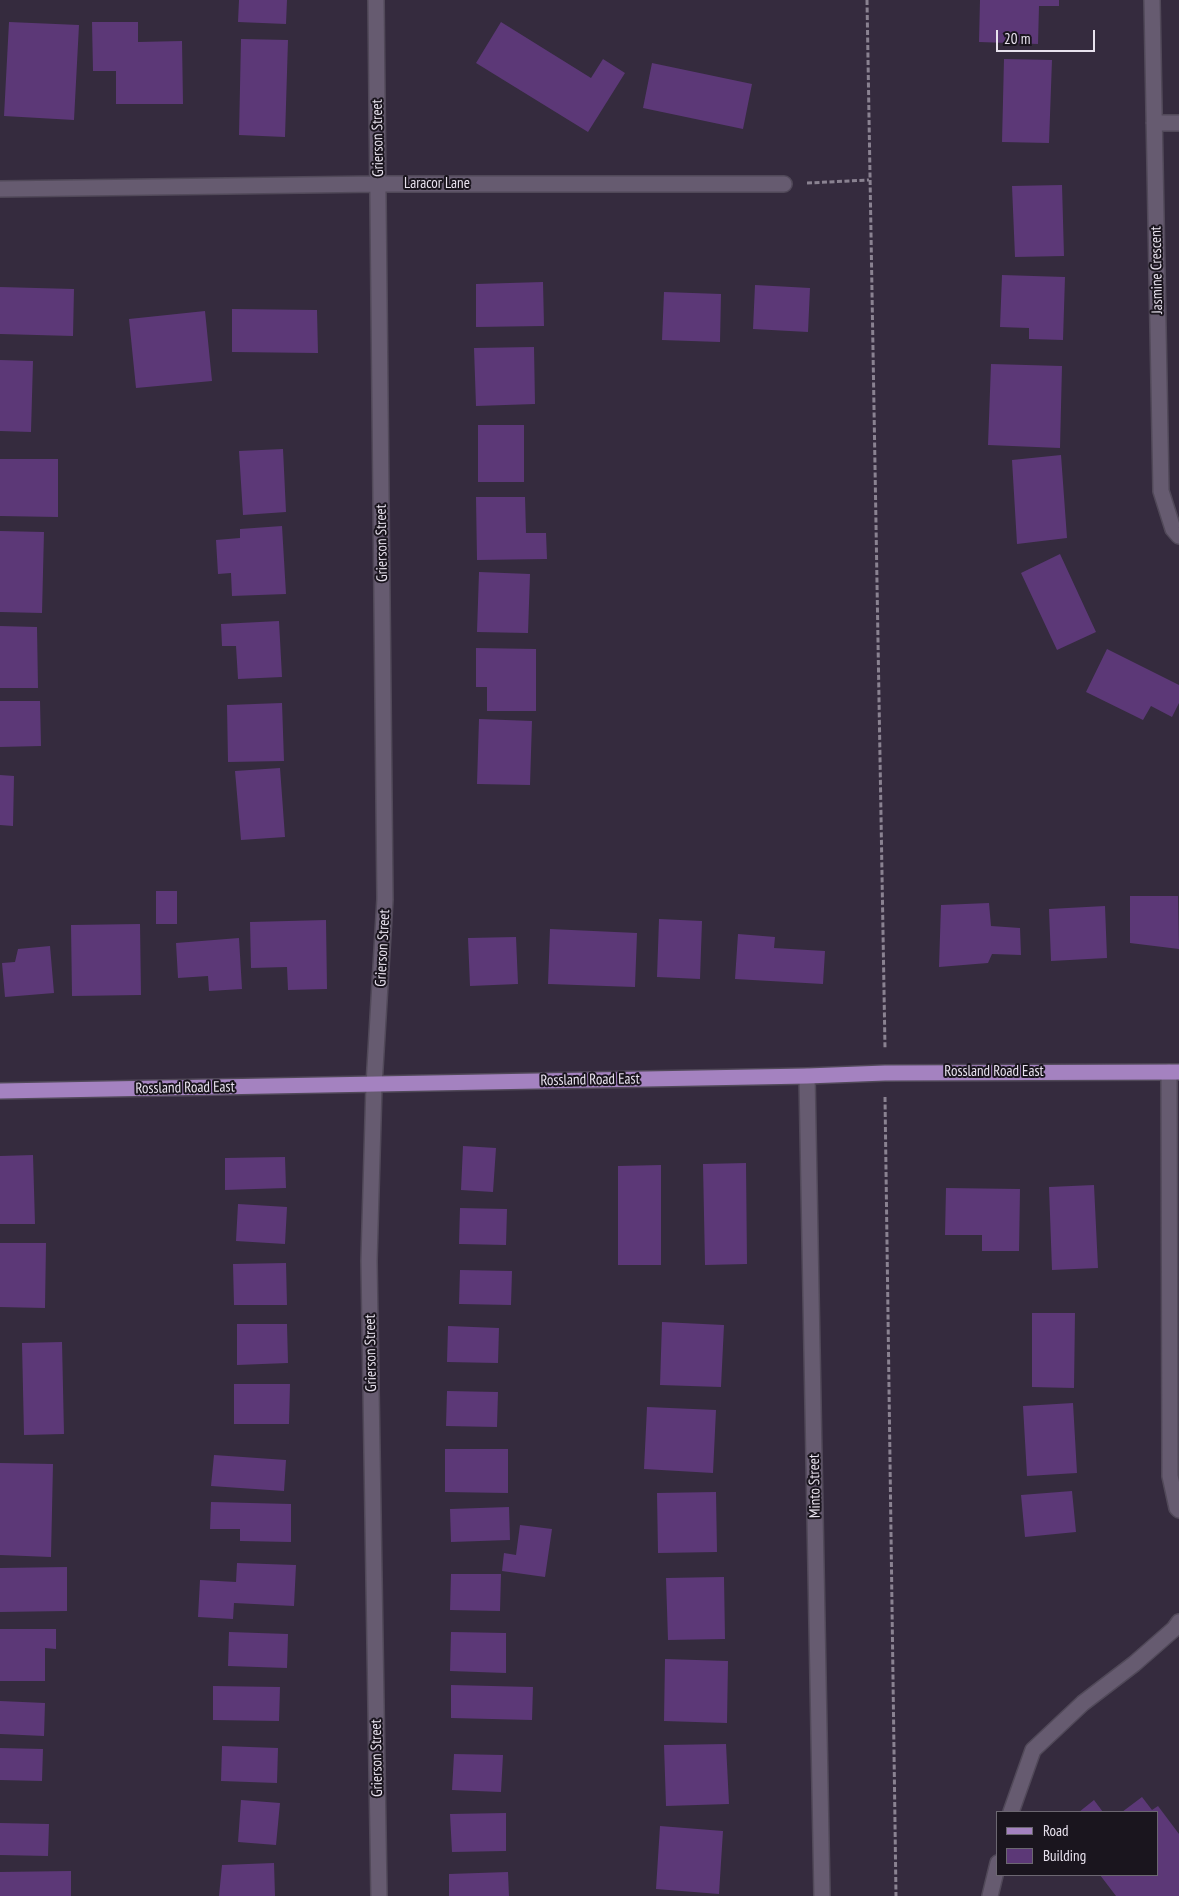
<!DOCTYPE html>
<style>
body{margin:0}
#map{position:relative;width:1179px;height:1896px;overflow:hidden;background:#352b3e;font-family:"PT Sans Narrow",sans-serif}
canvas{display:block}
.legend{position:absolute;left:996px;top:1811px;width:162px;height:65px;box-sizing:border-box;background:#1a151e;border:1px solid #6c6771;margin:0;padding:6px 9px;list-style:none;font-size:15px;color:#e8e2ee}
.legend li{display:flex;align-items:center;gap:10px;height:25px}
.legend b{width:25px;border:1px solid #6c6771}
.scale{position:absolute;left:996px;top:30px;width:99px;height:22px;box-sizing:border-box;border:2px solid #e8e2ee;border-top:0;padding-left:6px;font-size:15px;line-height:18px;white-space:nowrap;color:#e8e2ee;-webkit-text-stroke:4px #1a151e;paint-order:stroke}
</style>
<div id="map">
<canvas width="1179" height="1896"></canvas>
<ul class="legend">
<li><b style="height:6px;background:#a482c0"></b>Road</li>
<li><b style="height:14px;background:#5c3877"></b>Building</li>
</ul>
<div class="scale">20 m</div>
</div>
<script>
const context = document.querySelector('canvas').getContext('2d');
context.lineJoin = 'round';
function fill(path, color) { context.fillStyle = color; context.fill(path, 'evenodd'); }
const shape = rows => new Path2D(rows.map(r => 'M' + r).join(''));
function trace(path, color, width, dash) { context.strokeStyle = color; context.lineWidth = width; context.lineCap = dash ? 'butt' : 'round'; context.setLineDash(dash || []); context.stroke(path); }
function label(font, color, halo, rows, align = 'center') {
  context.font = font + ' "PT Sans Narrow",sans-serif'; context.lineWidth = 4; context.setLineDash([]); context.textBaseline = 'middle'; context.strokeStyle = halo; context.fillStyle = color; for (const [text, x, y, turn = 0] of rows) {
    context.save(); context.translate(x, y); context.rotate((+turn || 0) * Math.PI / 180); context.textAlign = isNaN(turn) ? turn : align; if (halo) context.strokeText(text, 0, 0); context.fillText(text, 0, 0); context.restore();
  }
}
const building = shape([
 [239,0,287,0,286,24,238,22],
 [980,0,1059,0,1059,6,1039,6,1038,44,979,42],
 [9,22,79,25,74,120,4,116],
 [92,22,138,22,138,42,182,41,183,104,116,104,116,71,93,71],
 [501,22,591,78,603,59,625,73,588,132,476,63],
 [241,39,288,40,285,137,239,135],
 [1004,59,1052,60,1049,143,1002,142],
 [652,63,752,84,743,129,643,108],
 [1062,185,1064,256,1015,257,1012,186],
 [1002,275,1065,277,1063,340,1029,339,1029,328,1000,327],
 [543,282,544,326,476,327,476,284],
 [755,285,810,288,808,332,753,329],
 [0,287,74,289,73,336,0,334],
 [664,292,721,294,720,342,662,340],
 [232,309,317,310,318,353,232,352],
 [205,311,212,381,136,388,129,319],
 [534,347,535,404,476,406,474,348],
 [0,360,33,361,31,432,0,431],
 [991,364,1062,366,1060,448,988,445],
 [478,425,524,425,524,482,478,482],
 [283,449,286,512,243,515,239,451],
 [1061,455,1067,538,1017,544,1012,460],
 [0,459,58,459,58,517,0,516],
 [476,497,525,497,526,533,546,533,547,559,477,560],
 [282,526,286,594,232,596,231,573,218,574,216,540,240,538,240,529],
 [0,531,44,532,42,613,0,612],
 [1060,554,1096,632,1057,650,1021,573],
 [479,572,530,574,528,633,477,632],
 [279,621,282,677,238,679,236,646,222,646,221,624],
 [0,626,37,627,38,688,0,688],
 [476,648,536,649,536,711,487,711,487,687,476,687],
 [1107,649,1179,685,1179,703,1172,717,1151,706,1143,720,1086,692],
 [0,701,40,701,41,746,0,747],
 [282,703,284,761,228,762,227,705],
 [479,719,532,721,530,785,477,784],
 [280,768,285,837,241,840,235,771],
 [0,775,14,776,13,826,0,825],
 [156,891,177,891,177,924,156,924],
 [1130,896,1178,896,1179,949,1130,943],
 [989,903,991,926,1020,928,1021,955,992,954,988,963,939,967,941,905],
 [1105,906,1107,958,1051,961,1049,909],
 [659,919,702,921,700,979,657,977],
 [326,920,327,989,288,990,287,967,251,968,250,922],
 [140,924,141,995,72,996,71,925],
 [550,929,637,933,635,987,548,984],
 [738,934,775,937,774,948,825,951,823,984,735,979],
 [516,937,518,984,470,986,468,938],
 [239,938,242,989,209,991,208,976,178,978,176,943],
 [50,946,54,993,5,997,2,963,15,962,18,949],
 [463,1146,496,1148,493,1192,461,1190],
 [33,1155,35,1224,0,1224,0,1156],
 [285,1157,286,1188,225,1190,225,1158],
 [746,1163,747,1264,705,1265,703,1164],
 [661,1165,661,1265,618,1265,618,1166],
 [1094,1185,1098,1268,1052,1270,1049,1187],
 [946,1188,1020,1189,1019,1251,982,1251,982,1235,945,1235],
 [238,1204,287,1207,285,1244,236,1241],
 [460,1208,507,1209,506,1245,459,1244],
 [0,1243,46,1243,45,1308,0,1307],
 [286,1263,287,1305,234,1305,233,1264],
 [460,1270,512,1271,511,1305,459,1304],
 [1032,1313,1075,1313,1074,1388,1032,1387],
 [662,1322,724,1325,721,1387,660,1385],
 [237,1324,287,1324,288,1363,237,1365],
 [448,1326,499,1328,498,1363,447,1362],
 [62,1342,64,1434,24,1435,22,1343],
 [234,1384,290,1384,289,1424,234,1424],
 [447,1391,498,1392,497,1427,446,1426],
 [1073,1403,1077,1473,1027,1476,1023,1406],
 [647,1407,716,1410,713,1473,644,1469],
 [445,1449,508,1449,508,1493,445,1492],
 [214,1455,286,1460,284,1491,211,1486],
 [0,1463,53,1464,51,1557,0,1555],
 [1072,1491,1076,1532,1025,1537,1021,1495],
 [716,1492,717,1552,658,1553,657,1493],
 [211,1502,291,1504,291,1542,240,1541,240,1529,210,1529],
 [509,1507,510,1540,451,1542,450,1509],
 [520,1525,552,1529,545,1577,502,1571,504,1553,516,1555],
 [237,1563,296,1565,294,1606,234,1603,233,1619,198,1617,200,1580,236,1582],
 [67,1567,67,1611,0,1612,0,1568],
 [451,1574,501,1574,500,1611,450,1610],
 [724,1577,725,1639,668,1640,666,1578],
 [0,1629,56,1629,56,1649,45,1648,45,1681,0,1681],
 [229,1632,288,1634,287,1668,228,1666],
 [451,1632,506,1633,506,1673,450,1671],
 [665,1659,728,1661,727,1723,664,1721],
 [451,1685,533,1687,532,1720,451,1718],
 [213,1686,280,1687,279,1721,213,1720],
 [0,1701,45,1703,44,1736,0,1734],
 [726,1744,729,1804,666,1806,664,1745],
 [222,1746,278,1748,277,1783,221,1781],
 [0,1748,43,1749,42,1781,0,1780],
 [454,1754,503,1755,501,1792,452,1790],
 [1142,1797,1152,1810,1158,1806,1179,1834,1179,1896,1116,1896,1100,1875,1158,1875,1158,1812,1122,1812],
 [241,1800,280,1803,276,1845,238,1842],
 [1094,1800,1103,1812,1079,1812],
 [506,1813,506,1851,452,1852,450,1814],
 [0,1823,49,1824,48,1856,0,1855],
 [660,1826,723,1831,719,1894,656,1889],
 [274,1863,275,1896,219,1896,222,1865],
 [71,1871,71,1896,0,1896,0,1872],
 [508,1872,509,1896,449,1896,449,1874]
]);
const path = shape([
 [867,0,885,1048],
 [807,183,869,180],
 [885,1097,896,1896]
]);
const minor = shape([
 [376,0,385,899,374,1085,369,1261,379,1896],
 [1152,0,1161,491,1173,529,1179,536],
 [1154,123,1179,123],
 [0,189,378,184,784,184],
 [1169,1072,1170,1476,1177,1508,1179,1510],
 [807,1076,822,1896],
 [1011,1812,1033,1750,1083,1703,1134,1664,1174,1629,1179,1622],
 [990,1896,998,1863]
]);
const major = shape([
 [0,1091,807,1076,885,1073,1179,1072]
]);
const streetNames = [
 ["Grierson Street",378,138,-91],
 ["Laracor Lane",437,184],
 ["Jasmine Crescent",1157,270,-91],
 ["Grierson Street",382,543,-91],
 ["Grierson Street",383,948,-87],
 ["Rossland Road East",994,1072],
 ["Rossland Road East",590,1080,-1],
 ["Rossland Road East",185,1088,-1],
 ["Grierson Street",371,1353,-91],
 ["Minto Street",815,1486,-91],
 ["Grierson Street",377,1758,-91]
];
fill(building, '#5c3877');
trace(minor, '#514959', 18);
trace(major, '#514959', 18);
trace(path, '#8a8291', 3, [5, 2.5]);
trace(minor, '#665b70', 15);
trace(major, '#a482c0', 15);
label('15px', '#e8e2ee', '#1a151e', streetNames);
</script>
